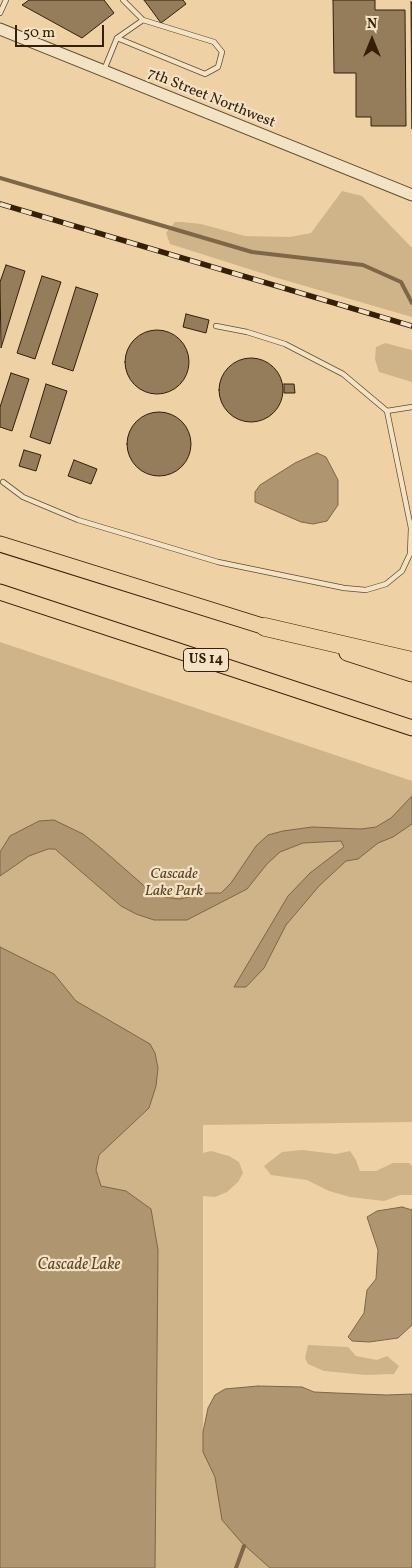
<!DOCTYPE html>
<style>
body{margin:0}
#map{position:relative;width:412px;height:1568px;overflow:hidden;background:#eed2a5;font-family:Vollkorn,serif}
canvas{display:block}
.north{position:absolute;left:347px;top:15px;width:50px;height:50px;-webkit-text-stroke:4px #f4e2c4;paint-order:stroke;rotate:0deg;font-size:14px;font-weight:700;line-height:20px;text-align:center;color:#351f09}
.north::after{content:'';display:block;margin:auto;width:18px;height:22px;background:#351f09;clip-path:polygon(50% 0,100% 100%,50% 72%,0 100%)}
.scale{position:absolute;left:15px;top:25px;width:89px;height:22px;box-sizing:border-box;border:2px solid #351f09;border-top:0;padding-left:6px;font-size:15px;line-height:18px;white-space:nowrap;color:#351f09;-webkit-text-stroke:4px #f4e2c4;paint-order:stroke}
</style>
<div id="map">
<canvas width="412" height="1568"></canvas>
<div class="north">N</div>
<div class="scale">50 m</div>
</div>
<script>
const context = document.querySelector('canvas').getContext('2d');
context.lineJoin = 'round';
function fill(path, color) { context.fillStyle = color; context.fill(path, 'evenodd'); }
const shape = rows => new Path2D(rows.map(r => 'M' + r).join(''));
function trace(path, color, width, dash) { context.strokeStyle = color; context.lineWidth = width; context.lineCap = dash ? 'butt' : 'round'; context.setLineDash(dash || []); context.stroke(path); }
function label(font, color, halo, rows, align = 'center') {
  context.font = font + ' Vollkorn,serif'; context.lineWidth = 4.5; context.setLineDash([]); context.textBaseline = 'middle'; context.strokeStyle = halo; context.fillStyle = color; for (const [text, x, y, turn = 0] of rows) {
    context.save(); context.translate(x, y); context.rotate((+turn || 0) * Math.PI / 180); context.textAlign = isNaN(turn) ? turn : align; if (halo) context.strokeText(text, 0, 0); context.fillText(text, 0, 0); context.restore();
  }
}
const green = shape([
 [342,191,362,196,412,248,412,317,274,277,170,244,166,233,175,222,182,222,201,224,245,236,290,237,311,233],
 [385,343,412,350,412,382,379,372,375,359,376,347],
 [0,642,412,781,412,1122,203,1125,203,1153,211,1151,229,1156,239,1162,243,1173,238,1182,227,1192,215,1197,203,1196,203,1431,412,1568,0,1568],
 [302,1150,336,1154,350,1151,356,1160,360,1171,376,1171,393,1163,409,1163,412,1166,412,1195,400,1195,384,1201,350,1197,329,1191,307,1180,271,1175,264,1166,282,1152],
 [308,1345,348,1347,356,1356,377,1360,387,1356,399,1366,394,1374,366,1375,324,1371,308,1364,305,1358]
]);
const water = shape([
 [317,453,326,457,338,480,338,505,327,521,313,524,301,522,255,502,255,492,260,485,295,463,317,453],
 [412,796,412,824,393,837,378,843,358,859,346,861,319,886,286,925,264,968,246,987,234,987,288,896,310,873,344,847,341,841,303,843,280,852,267,864,247,889,187,920,154,920,136,914,121,906,55,849,48,849,29,856,0,876,0,852,10,836,39,821,54,820,83,834,102,849,150,891,164,897,179,899,208,893,221,893,231,883,256,846,268,835,283,831,312,827,361,829,376,827,391,818,412,796],
 [0,947,54,974,76,1001,150,1044,155,1053,158,1068,156,1086,149,1108,99,1155,96,1170,101,1186,126,1191,151,1209,158,1250,155,1568,0,1568,0,947],
 [402,1207,412,1210,412,1325,398,1338,369,1342,352,1341,348,1337,364,1313,367,1290,376,1279,378,1250,367,1217,377,1211,402,1207],
 [258,1386,302,1387,314,1392,336,1393,387,1395,412,1394,412,1568,270,1568,242,1543,222,1520,215,1477,203,1452,203,1432,208,1408,215,1395,225,1389,258,1386]
]);
const stream = shape([
 [0,178,252,252,363,265,401,282,412,303],
 [236,1568,244,1546]
]);
const building = shape([
 [29,0,104,0,114,13,82,38,22,5,29,0],
 [144,0,183,0,186,4,161,23,144,0],
 [333,0,375,0,375,10,405,10,406,126,371,126,371,117,356,117,356,73,334,73,333,0],
 [411,2,412,2,412,129,411,2],
 [6,265,25,271,1,348,0,282,6,265],
 [42,276,61,282,35,359,17,353,42,276],
 [76,287,98,294,73,371,52,364,76,287],
 [186,314,209,320,206,333,183,327,186,314],
 '125 362a32 32 0 1 1 64 0a32 32 0 1 1-64 0Z',
 '219 390a32 32 0 1 1 64 0a32 32 0 1 1-64 0Z',
 [11,373,29,379,12,431,0,427,0,407,11,373],
 [46,384,67,391,50,444,30,437,46,384],
 [284,384,294,384,295,393,284,393,284,384],
 '127 444a32 32 0 1 1 64 0a32 32 0 1 1-64 0Z',
 [24,450,41,455,36,471,19,466,24,450],
 [74,460,97,469,91,484,68,476,74,460]
]);
const service = shape([
 [123,0,143,20],
 [0,13,6,0],
 [104,70,117,38,205,74,218,67,222,52,214,42,143,20,117,38],
 [387,411,412,407],
 [3,482,23,497,78,520,218,562,344,588,366,590,386,584,402,571,410,554,411,528,387,411,343,374,285,344,247,332,216,326]
]);
const tertiary = shape([
 [0,29,412,195]
]);
const trunk = shape([
 [0,544,275,630],
 [0,592,412,728],
 [347,653,412,674]
]);
const motorway = shape([
 [265,627,412,661]
]);
const rail = shape([
 [0,204,412,326]
]);
const shields = [
 [206,660,45]
];
const shieldNames = [
 ["US 14",206,660]
];
const streetNames = [
 ["7th Street Northwest",211,99,22]
];
const parkNames = [
 ["Cascade",174,875],
 ["Lake Park",174,892]
];
const waterNames = [
 ["Cascade Lake",79,1266]
];
fill(green, '#cfb48a');
fill(water, '#af9570');
trace(water, '#7e6647', 1);
trace(stream, '#7e6647', 4);
fill(building, '#957c5a');
trace(building, '#351f09', 1);
trace(service, '#634c30', 6);
trace(tertiary, '#634c30', 13);
trace(trunk, '#351f09', 17);
trace(motorway, '#351f09', 19);
trace(service, '#f4e2c4', 4.5);
trace(tertiary, '#f4e2c4', 11);
trace(trunk, '#eed2a5', 15);
trace(motorway, '#eed2a5', 18);
trace(rail, '#351f09', 5.5);
trace(rail, '#f4e2c4', 4, [11]);
for (const [x, y, w] of shields) { const box = new Path2D(); box.roundRect(x - w / 2, y - 11.5, w, 23, 4); context.fillStyle = '#f4e2c4'; context.fill(box); trace(box, '#351f09', 1); }
label('bold 14px', '#351f09', null, shieldNames);
label('15px', '#351f09', '#f4e2c4', streetNames);
label('italic 15px', '#5c4429', '#f4e2c4', parkNames);
label('italic 16px', '#60482d', '#f4e2c4', waterNames);
</script>
